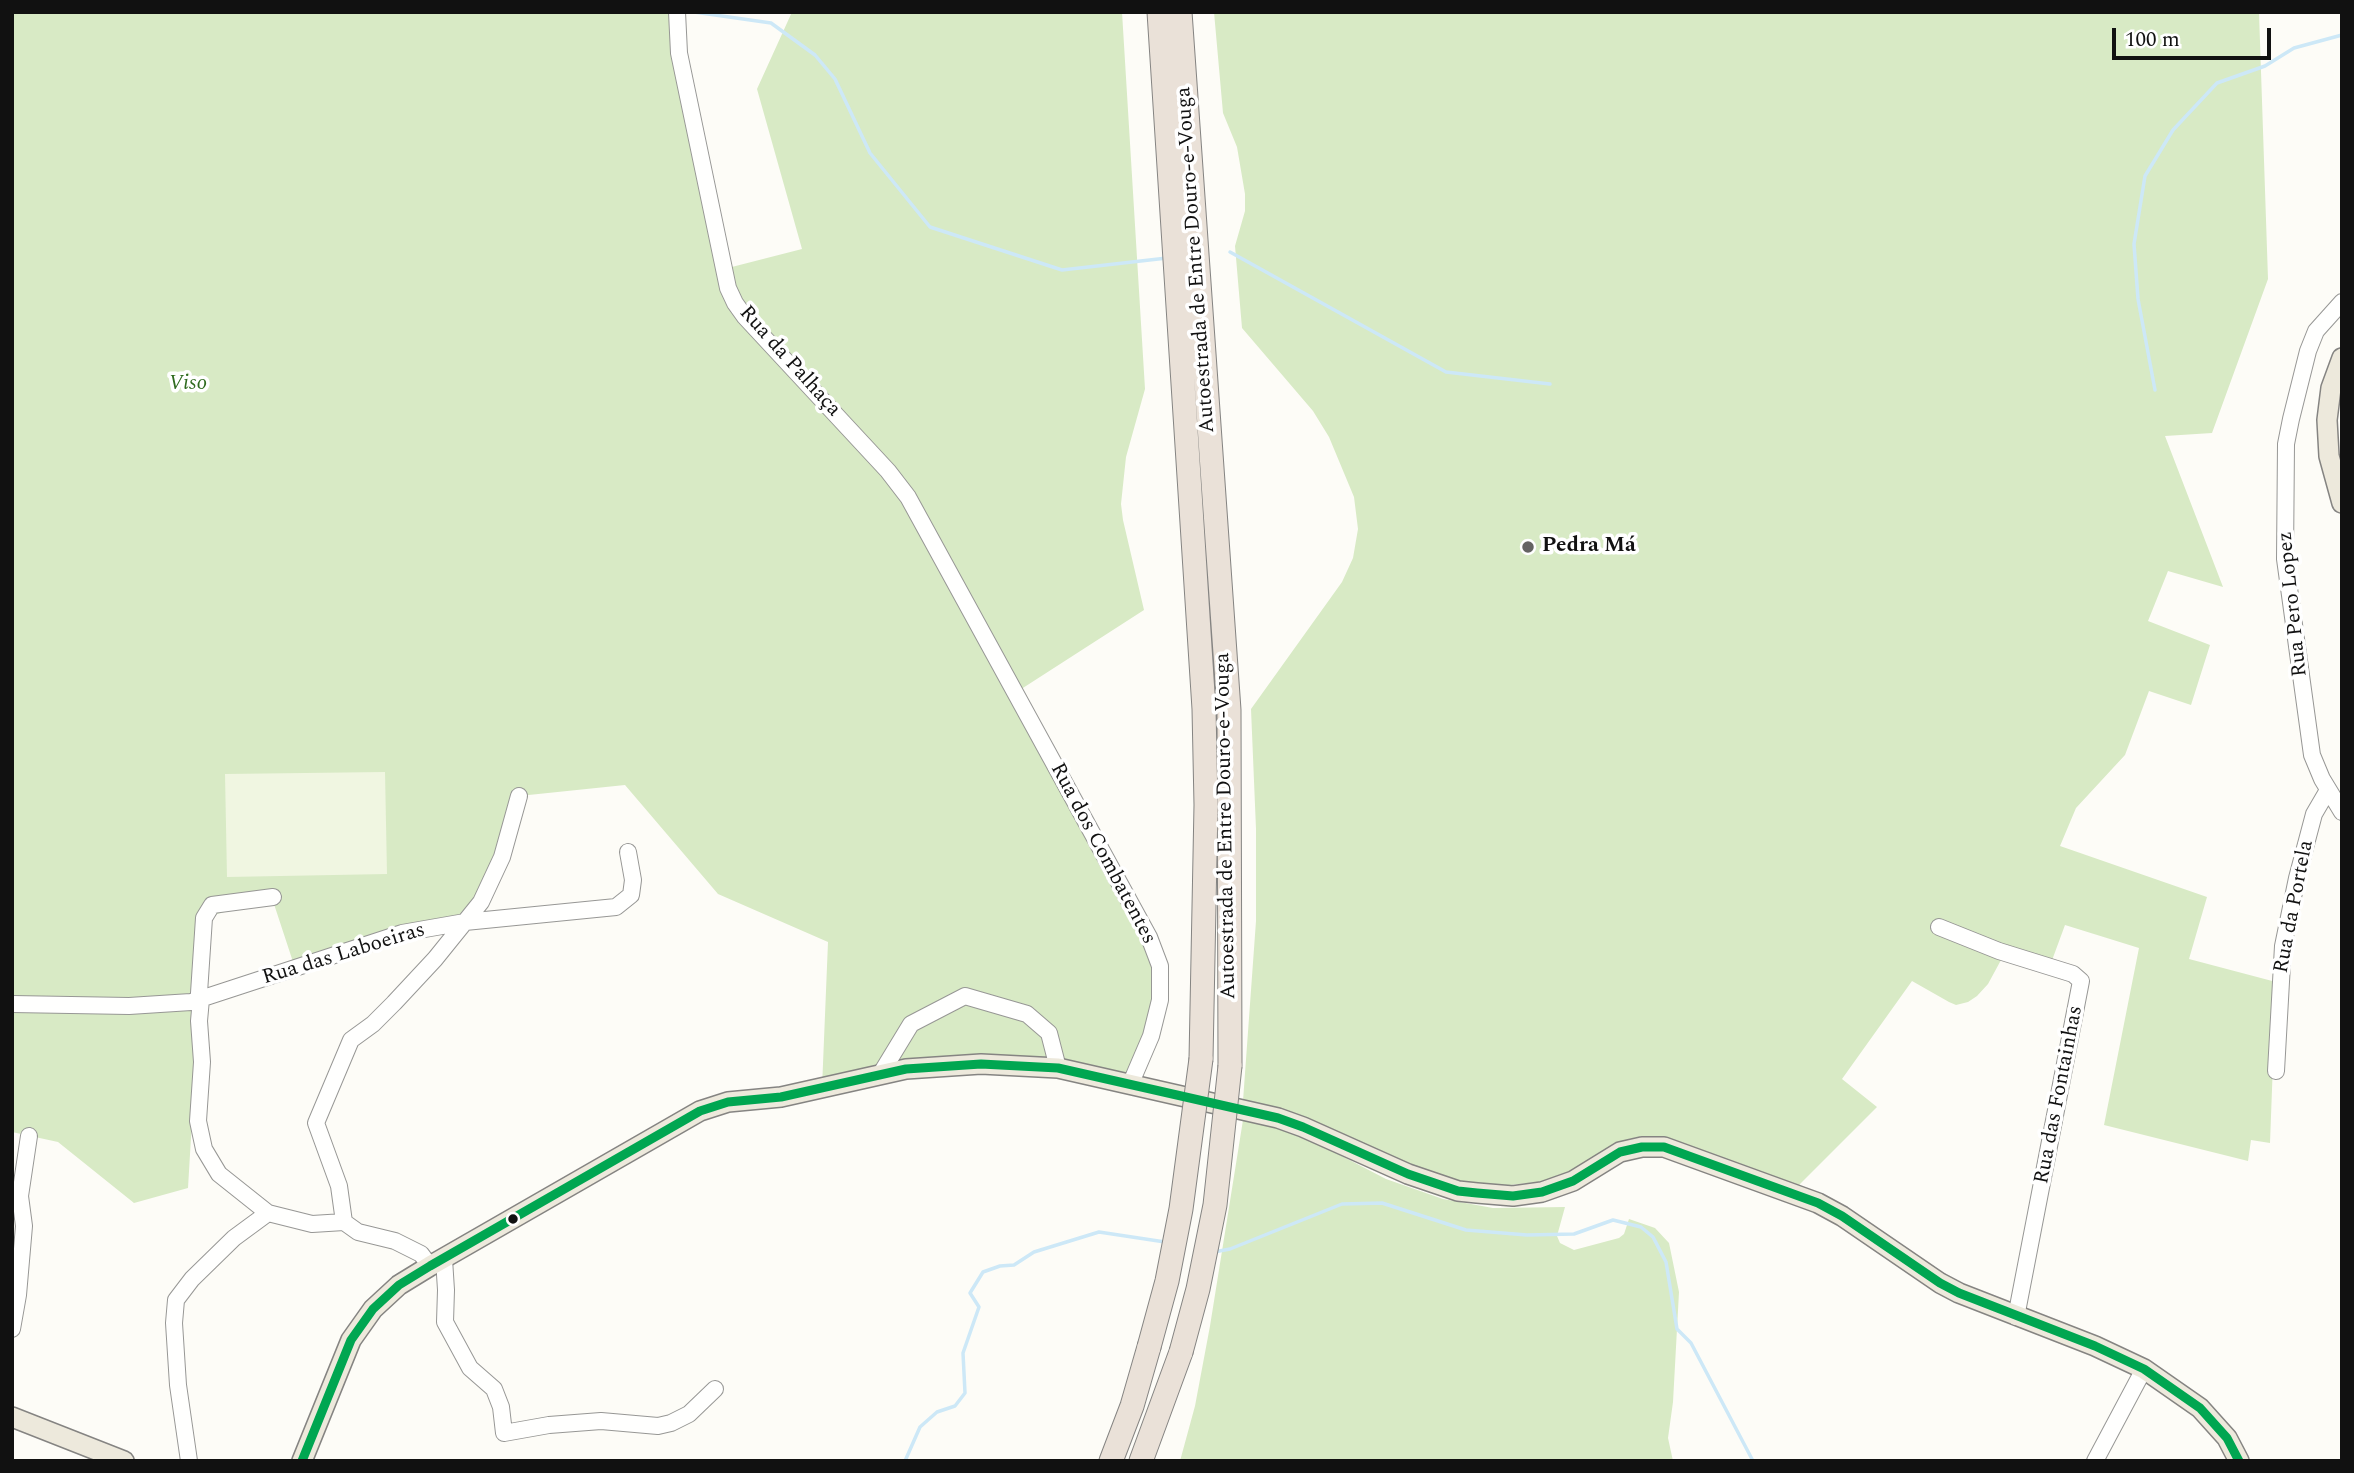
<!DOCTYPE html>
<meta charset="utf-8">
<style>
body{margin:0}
#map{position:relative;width:2354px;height:1473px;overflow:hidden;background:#fdfcf7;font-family:Spectral,serif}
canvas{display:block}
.frame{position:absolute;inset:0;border:14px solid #111;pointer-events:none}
.scale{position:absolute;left:2112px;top:28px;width:159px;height:32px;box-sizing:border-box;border:4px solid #111;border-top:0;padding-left:9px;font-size:21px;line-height:24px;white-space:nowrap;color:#111;-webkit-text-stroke:5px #fff;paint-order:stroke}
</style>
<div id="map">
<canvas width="2354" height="1473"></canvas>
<div class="frame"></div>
<div class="scale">100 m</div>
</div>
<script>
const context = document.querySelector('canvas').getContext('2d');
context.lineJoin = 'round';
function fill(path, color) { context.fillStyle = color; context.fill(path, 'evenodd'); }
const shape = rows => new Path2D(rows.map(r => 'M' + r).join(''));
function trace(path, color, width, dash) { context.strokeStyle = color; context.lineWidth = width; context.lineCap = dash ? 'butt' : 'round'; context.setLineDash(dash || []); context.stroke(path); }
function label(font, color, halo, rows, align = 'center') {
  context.font = font + ' Spectral,serif'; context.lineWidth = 7; context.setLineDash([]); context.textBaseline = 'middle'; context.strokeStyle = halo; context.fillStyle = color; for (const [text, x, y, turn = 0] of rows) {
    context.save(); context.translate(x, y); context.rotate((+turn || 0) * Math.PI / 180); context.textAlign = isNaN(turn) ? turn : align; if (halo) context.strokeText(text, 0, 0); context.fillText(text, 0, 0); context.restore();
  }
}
const forest = shape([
 [12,12,673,12,724,269,802,249,757,89,792,12,1122,12,1145,389,1126,457,1121,504,1123,520,1144,610,1012,695,1149,937,1160,1000,1130,1085,981,1064,822,1088,828,942,718,894,625,785,519,796,502,857,465,922,295,968,272,898,204,918,188,1188,134,1203,58,1142,12,1132],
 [1214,12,2259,12,2268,279,2212,433,2165,436,2223,587,2168,571,2148,621,2210,645,2191,705,2149,691,2125,755,2076,808,2060,846,2207,897,2189,959,2276,982,2270,1143,2251,1140,2248,1161,2104,1125,2139,948,2065,925,2051,963,2007,949,1988,984,1977,996,1968,1002,1956,1005,1949,1002,1912,981,1842,1079,1877,1107,1795,1189,1643,1136,1629,1139,1573,1173,1547,1181,1500,1186,1466,1183,1435,1175,1243,1101,1256,921,1256,829,1251,709,1342,582,1353,558,1358,529,1354,497,1329,437,1313,411,1242,328,1235,246,1245,211,1245,194,1237,147,1223,113],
 [1243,1120,1284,1129,1309,1139,1386,1179,1443,1199,1493,1208,1565,1207,1557,1236,1560,1243,1574,1250,1619,1238,1624,1234,1629,1219,1655,1228,1669,1243,1679,1292,1673,1402,1668,1438,1673,1461,1180,1461,1195,1406,1210,1326]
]);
const pitch = shape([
 [385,772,387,874,227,877,225,774]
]);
const stream = shape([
 [694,12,771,23,815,55,835,79,870,153,930,227,1062,270,1167,258],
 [1230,252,1446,372,1550,384],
 [2155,390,2138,299,2134,244,2145,176,2173,130,2217,83,2265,66,2294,48,2342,35],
 [1214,1252,1230,1249,1342,1204,1382,1203,1466,1230,1527,1235,1574,1234,1613,1220,1641,1227,1653,1237,1666,1262,1677,1329,1691,1343,1753,1461],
 [905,1461,920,1427,937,1412,955,1406,965,1393,963,1353,979,1307,970,1293,983,1272,1000,1266,1014,1265,1034,1252,1099,1232,1165,1242]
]);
const minor = shape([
 [677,12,679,53,728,288,735,303,745,317,888,471,908,497,1149,937,1160,966,1160,1000,1151,1036,1130,1085],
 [2342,302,2316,331,2308,351,2291,419,2286,444,2285,559,2312,755,2322,779,2342,812],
 [273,897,212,905,204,918,199,993,201,999,199,1021,202,1062,198,1121,204,1149,219,1174,268,1213,312,1224,344,1222],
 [1939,927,1999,951,2073,974,2081,981,2016,1317],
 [12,1004,129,1006,191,1002,402,933,465,922,616,907,631,895,633,880,628,852],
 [2276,1071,2283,946,2297,878,2314,814,2328,790],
 [880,1075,911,1024,965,996,1027,1014,1049,1033,1058,1068],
 [444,1259,446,1290,445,1322,470,1368,494,1389,501,1407,504,1433,549,1425,601,1421,658,1426,671,1423,689,1414,715,1389],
 [430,1266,421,1254,395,1241,358,1232,344,1222,339,1186,316,1123,351,1040,373,1024,394,1003,435,959,481,902,502,857,519,796],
 [12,1329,18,1295,24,1226,20,1196,29,1136],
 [189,1461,178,1385,174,1323,176,1300,192,1279,234,1238,268,1213],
 [2095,1461,2144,1369]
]);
const major = shape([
 [2342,358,2331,388,2327,420,2329,456,2342,503],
 [12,1417,124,1461],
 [302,1461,351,1340,373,1309,399,1285,430,1266,700,1111,728,1102,781,1097,906,1069,981,1064,1058,1068,1278,1118,1303,1127,1408,1174,1458,1191,1477,1193,1513,1196,1542,1192,1573,1181,1620,1152,1642,1147,1664,1147,1818,1203,1842,1216,1940,1283,1959,1293,2095,1346,2144,1369,2200,1408,2227,1438,2239,1461]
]);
const highway = shape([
 [1159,12,1204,709,1206,805,1201,1059],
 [1180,12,1229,710,1230,1066],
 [1111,1461,1132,1406,1149,1347],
 [1141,1461,1181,1352]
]);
const highwayBridge = shape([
 [1149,1347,1167,1281,1181,1209,1201,1059],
 [1181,1352,1198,1289,1215,1205,1230,1066]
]);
const bus1 = shape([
 [302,1461,351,1340,373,1309,399,1285,430,1266,700,1111,728,1102,781,1097,906,1069,981,1064,1058,1068,1278,1118,1303,1127,1408,1174,1458,1191,1477,1193,1513,1196,1542,1192,1573,1181,1620,1152,1642,1147,1664,1147,1818,1203,1842,1216,1940,1283,1959,1293,2095,1346,2144,1369,2200,1408,2227,1438,2239,1461]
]);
const markers = [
 [1528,547,7,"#646362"],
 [513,1219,6,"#111"]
];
const streetNames = [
 ["Autoestrada de Entre Douro-e-Vouga",1197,260,-94],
 ["Rua da Palhaça",789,362,48],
 ["Rua Pero Lopez",2294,604,-96],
 ["Autoestrada de Entre Douro-e-Vouga",1227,826,-91],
 ["Rua dos Combatentes",1102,854,62],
 ["Rua da Portela",2295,907,-79],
 ["Rua das Laboeiras",344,955,-17],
 ["Rua das Fontainhas",2060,1095,-79]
];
const parkNames = [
 ["Viso",188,385]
];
const poiNames = [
 ["Pedra Má",1542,547]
];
fill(forest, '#d8eac5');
fill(pitch, '#f0f6e1');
trace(stream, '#cde8f7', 3.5);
trace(minor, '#979795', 18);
trace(major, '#858482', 22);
trace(highway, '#858482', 25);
trace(minor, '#fffffe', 16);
trace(major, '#ede9dc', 19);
trace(highway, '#eae1d8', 23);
trace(highwayBridge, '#858482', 25, []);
trace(highwayBridge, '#eae1d8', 23);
trace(bus1, '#00a651', 9);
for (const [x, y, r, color] of markers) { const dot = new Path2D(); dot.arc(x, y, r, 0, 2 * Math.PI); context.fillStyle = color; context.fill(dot); trace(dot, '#fff', 2.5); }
label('21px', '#111', '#fff', streetNames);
label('italic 21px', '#2f6b1f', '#fff', parkNames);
label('bold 21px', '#111', '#fff', poiNames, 'left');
</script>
